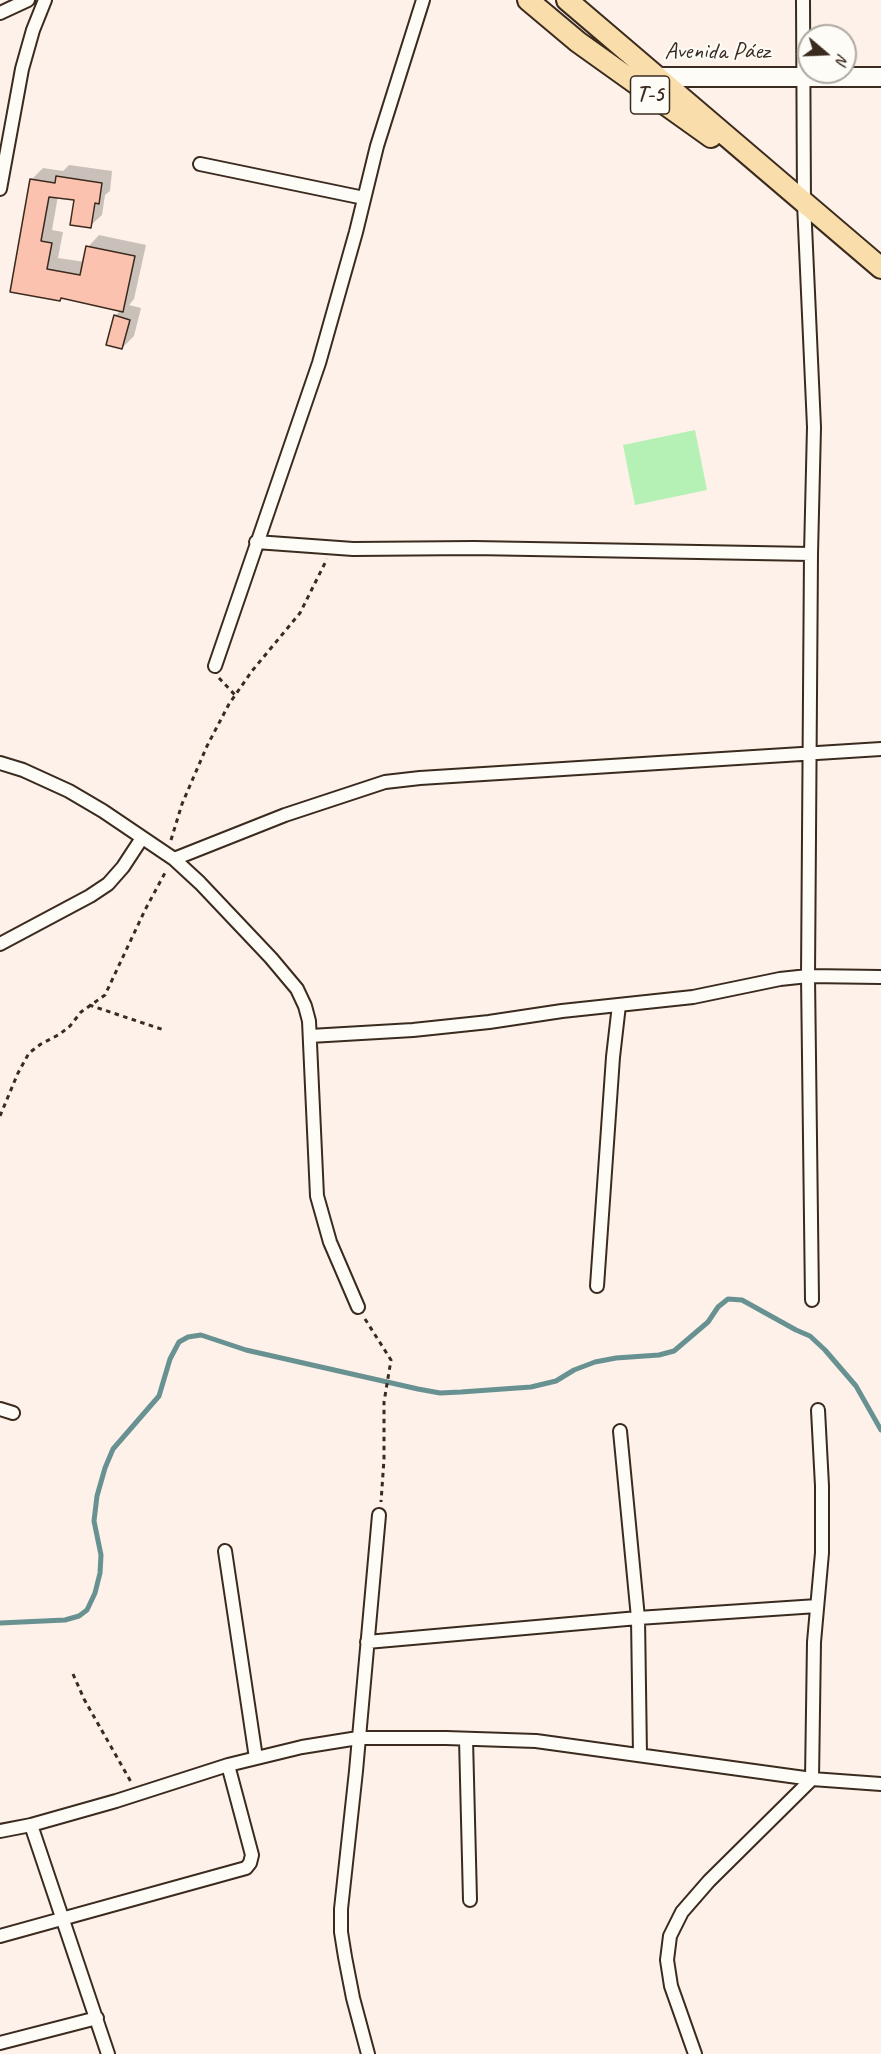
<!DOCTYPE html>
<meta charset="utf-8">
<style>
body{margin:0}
#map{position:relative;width:881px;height:2054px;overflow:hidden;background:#fdf1e9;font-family:Caveat,sans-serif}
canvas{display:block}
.north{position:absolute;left:797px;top:24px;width:60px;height:60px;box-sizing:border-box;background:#fdfcf7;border:2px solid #afa8a0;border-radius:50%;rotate:109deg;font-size:16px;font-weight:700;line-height:24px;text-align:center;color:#3b2a1e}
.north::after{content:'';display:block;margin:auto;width:21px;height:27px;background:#3b2a1e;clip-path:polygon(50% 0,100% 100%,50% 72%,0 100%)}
</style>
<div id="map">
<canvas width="881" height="2054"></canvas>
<div class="north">N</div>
</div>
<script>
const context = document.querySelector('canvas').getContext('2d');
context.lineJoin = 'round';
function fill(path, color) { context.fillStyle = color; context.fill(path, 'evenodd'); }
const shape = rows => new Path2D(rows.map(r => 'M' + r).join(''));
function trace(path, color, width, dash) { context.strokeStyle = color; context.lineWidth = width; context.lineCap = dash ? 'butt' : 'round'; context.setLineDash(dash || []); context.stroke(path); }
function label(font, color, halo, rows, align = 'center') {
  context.font = font + ' Caveat,sans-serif'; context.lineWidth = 4.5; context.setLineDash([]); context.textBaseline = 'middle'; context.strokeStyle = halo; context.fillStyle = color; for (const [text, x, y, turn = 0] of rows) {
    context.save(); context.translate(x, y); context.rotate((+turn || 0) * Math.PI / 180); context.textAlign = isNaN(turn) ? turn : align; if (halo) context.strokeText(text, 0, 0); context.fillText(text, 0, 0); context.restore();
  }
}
const green = shape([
 [695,430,707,490,635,505,623,445]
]);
const shadow = shape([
 [69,165,112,171,110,191,105,195,102,215,90,226,76,199,58,196,52,230,63,232,58,258,85,262,88,247,99,235,146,245,134,299,129,305,141,308,134,336,122,348,115,316,121,310,62,297,12,291,31,180,43,168,63,171]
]);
const stream = shape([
 [0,1623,65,1620,79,1616,87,1610,95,1593,100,1573,101,1555,94,1521,97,1496,105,1468,113,1449,159,1396,170,1359,179,1342,188,1337,201,1335,246,1350,418,1389,440,1393,461,1392,531,1387,556,1381,574,1370,595,1362,616,1358,659,1355,674,1351,708,1322,718,1307,728,1299,742,1300,796,1330,810,1336,825,1350,856,1386,881,1430]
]);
const building = shape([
 [56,176,102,183,99,204,95,203,91,228,70,225,74,200,49,197,41,241,52,243,47,269,80,275,86,246,135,256,123,312,61,298,60,301,10,292,30,179,55,183,56,176],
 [114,315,130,320,122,349,106,345,114,315]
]);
const path = shape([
 [219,678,235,695],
 [171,840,182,804,207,746,229,704,252,671,300,613,327,559],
 [89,1005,164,1030],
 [0,1116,18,1073,29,1053,41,1044,60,1034,70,1026,81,1012,105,995,145,910,166,871],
 [365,1319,391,1360,384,1402,384,1459,381,1502],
 [73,1674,84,1699,131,1782]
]);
const street = shape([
 [803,0,804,203,814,427,811,554,808,976,812,1300],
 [0,13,28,0],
 [200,164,364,198],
 [0,189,22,69,33,30,45,0],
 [256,542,353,549,474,548,811,554],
 [215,666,319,363,356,232,377,146,423,0],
 [0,763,23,770,69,791,103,811,174,859,200,883,271,958,297,989,305,1006,309,1021,317,1196,330,1242,358,1307],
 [174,859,285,815,385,782,420,778,881,749],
 [0,944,90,896,108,884,123,867,142,838],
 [310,1036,413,1030,489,1022,562,1011,693,997,780,979,808,976,881,977],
 [597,1286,613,1057,619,1005],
 [0,1409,13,1413],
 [620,1431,638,1618,640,1755],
 [225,1551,256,1758],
 [367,1642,638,1618,817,1606],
 [466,1739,470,1900],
 [31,1825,108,2054],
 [0,1831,31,1825,116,1801,228,1765,302,1747,358,1738,446,1738,536,1741,812,1779,881,1784],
 [0,1936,246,1868,250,1863,252,1855,228,1765],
 [0,2043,97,2018],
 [368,2054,353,1998,345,1957,341,1932,341,1909,356,1771,379,1515],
 [695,2054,671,1986,667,1960,670,1936,682,1912,709,1881,812,1779,814,1642,822,1553,822,1486,818,1410]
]);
const secondary = shape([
 [649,77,881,77]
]);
const primary = shape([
 [528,0,578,42,711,137],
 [567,0,881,268]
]);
const shields = [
 [650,95,39]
];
const shieldNames = [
 ["T-5",650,95]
];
const streetNames = [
 ["Avenida Páez",717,52]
];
fill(green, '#b5f0b5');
fill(shadow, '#0003');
trace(stream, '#689292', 5);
fill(building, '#fbc3af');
trace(building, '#3b2a1e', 1.5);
trace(street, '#3b2a1e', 16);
trace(secondary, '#3b2a1e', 22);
trace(primary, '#3b2a1e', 24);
trace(path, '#3b2a1e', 3, [4.5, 4.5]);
trace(street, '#fdfcf7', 12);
trace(secondary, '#fdfcf7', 18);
trace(primary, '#f9deab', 20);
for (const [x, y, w] of shields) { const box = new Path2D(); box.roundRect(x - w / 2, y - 19, w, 38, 4.5); context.fillStyle = '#fdfcf7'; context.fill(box); trace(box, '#3b2a1e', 1.5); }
label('bold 22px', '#3b2a1e', null, shieldNames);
label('24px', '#3b2a1e', '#fdfcf7', streetNames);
</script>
